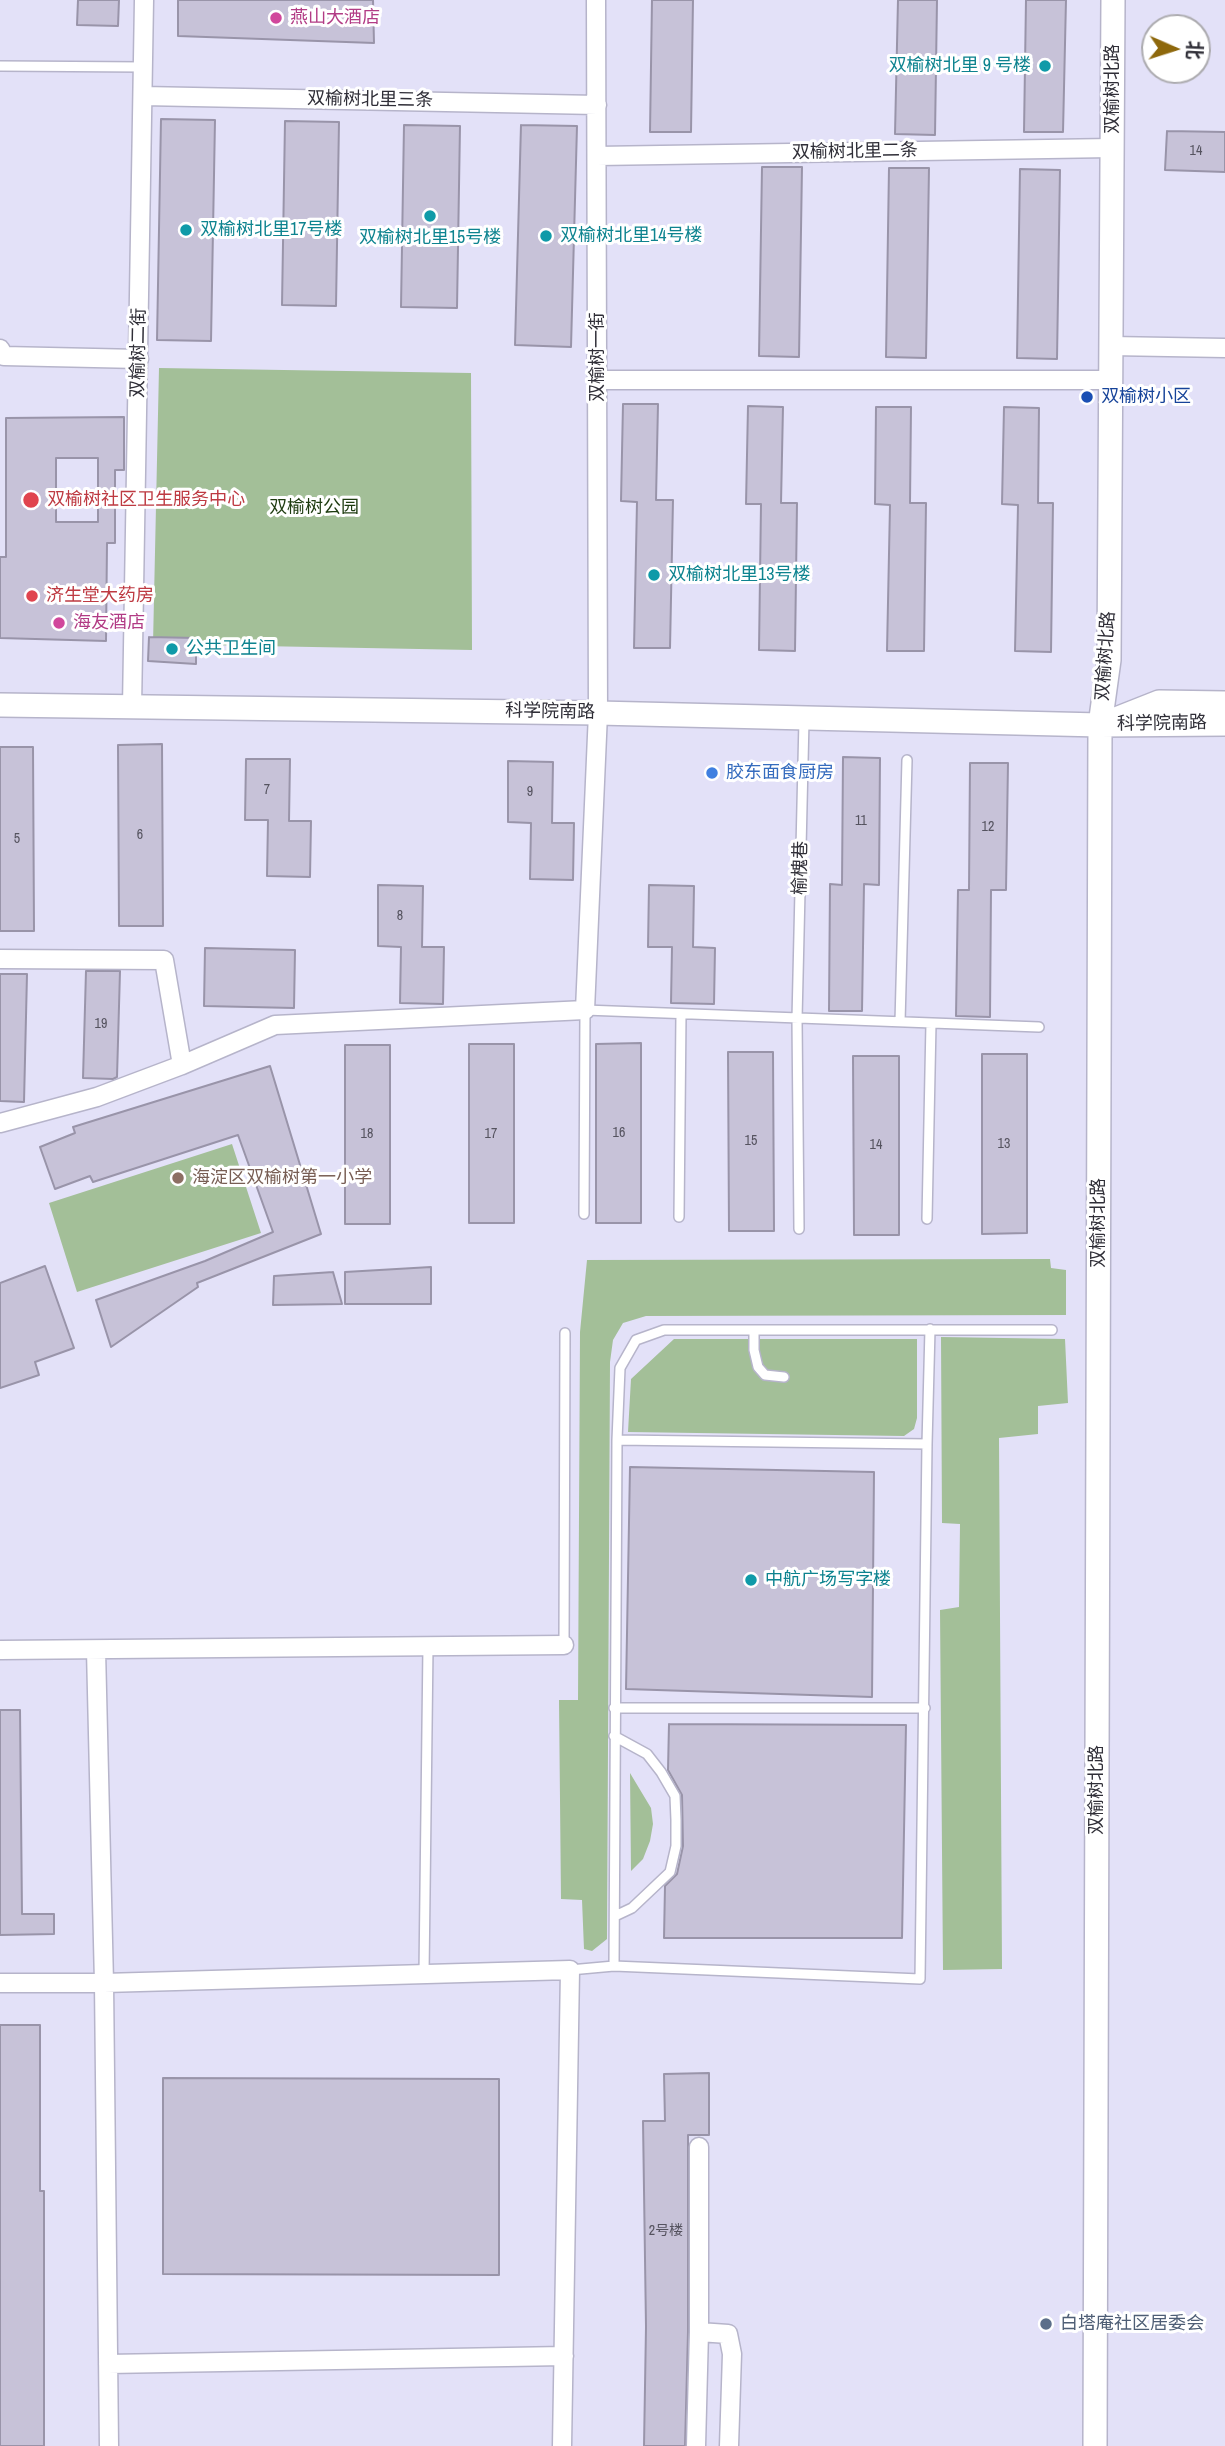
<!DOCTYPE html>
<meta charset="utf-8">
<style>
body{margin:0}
#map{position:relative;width:1225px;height:2446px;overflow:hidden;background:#e3e1f8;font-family:"Archivo Narrow","Noto Sans SC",sans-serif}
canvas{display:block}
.north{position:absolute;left:1141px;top:14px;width:70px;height:70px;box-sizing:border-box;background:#fff;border:2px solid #acabaf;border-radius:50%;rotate:93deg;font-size:19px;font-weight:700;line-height:28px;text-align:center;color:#2f2e37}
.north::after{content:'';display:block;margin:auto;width:24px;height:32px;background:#8e680c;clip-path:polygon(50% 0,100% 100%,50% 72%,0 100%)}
</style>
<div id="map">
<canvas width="1225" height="2446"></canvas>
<div class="north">北</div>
</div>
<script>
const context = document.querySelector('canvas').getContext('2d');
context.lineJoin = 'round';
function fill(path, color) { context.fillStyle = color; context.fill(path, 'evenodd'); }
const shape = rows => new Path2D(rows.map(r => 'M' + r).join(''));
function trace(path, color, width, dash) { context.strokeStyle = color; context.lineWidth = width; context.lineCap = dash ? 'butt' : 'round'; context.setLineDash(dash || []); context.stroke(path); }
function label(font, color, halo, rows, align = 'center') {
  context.font = font + ' "Archivo Narrow","Noto Sans SC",sans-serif'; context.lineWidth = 6; context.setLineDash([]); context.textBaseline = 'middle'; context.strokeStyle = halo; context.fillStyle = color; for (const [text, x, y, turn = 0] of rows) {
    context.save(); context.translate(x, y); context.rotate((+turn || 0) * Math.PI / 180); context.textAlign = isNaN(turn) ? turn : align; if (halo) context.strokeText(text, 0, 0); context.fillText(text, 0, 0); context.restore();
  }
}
const green = shape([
 [159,368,471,373,472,650,153,644],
 [232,1144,261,1233,77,1292,49,1203],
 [1050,1259,1051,1268,1066,1270,1066,1315,646,1316,623,1323,613,1340,610,1362,607,1939,592,1951,584,1949,582,1900,561,1899,559,1700,578,1700,580,1332,587,1260],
 [941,1337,1065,1339,1068,1403,1038,1406,1038,1434,999,1438,1002,1969,943,1970,940,1610,959,1607,960,1524,942,1523],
 [674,1339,917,1339,917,1418,914,1429,904,1436,628,1432,631,1379],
 [630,1773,651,1808,653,1824,650,1841,643,1859,631,1871]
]);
const building = shape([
 [78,0,119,0,118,26,77,25,78,0],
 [178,0,373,0,374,43,178,36,178,0],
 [652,0,693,0,691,132,650,132,652,0],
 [898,0,937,0,935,135,895,134,898,0],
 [1026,0,1066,0,1063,132,1024,132,1026,0],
 [161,119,215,120,211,341,157,340,161,119],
 [285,121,339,122,336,306,282,305,285,121],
 [404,125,460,126,457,308,401,307,404,125],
 [521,125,577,126,571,347,515,345,521,125],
 [1167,131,1225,132,1225,172,1165,170,1167,131],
 [762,167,802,167,799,357,759,356,762,167],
 [889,168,929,168,926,358,886,357,889,168],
 [1020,169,1060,170,1057,359,1017,358,1020,169],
 [623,404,658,404,656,500,673,500,670,648,634,648,637,502,621,501,623,404],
 [748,406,783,407,781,503,797,503,795,651,759,650,761,504,746,504,748,406],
 [876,407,911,407,910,503,926,503,924,651,887,651,890,505,875,504,876,407],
 [1004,407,1039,408,1038,503,1053,503,1051,652,1015,651,1018,505,1002,504,1004,407],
 [124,417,124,470,115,470,115,543,107,543,106,641,0,638,0,557,6,557,6,418,124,417],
 [56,458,98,458,98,522,56,522,56,458],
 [149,637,196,638,196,664,148,661,149,637],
 [162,744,163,926,119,926,118,745,162,744],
 [0,747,33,747,34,931,0,931,0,747],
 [843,757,880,758,879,885,864,884,862,1011,829,1011,830,884,842,885,843,757],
 [246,759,290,759,289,821,311,821,310,877,267,876,268,820,245,820,246,759],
 [508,761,553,762,552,823,574,823,573,880,530,879,531,823,508,822,508,761],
 [970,763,1008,763,1006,890,991,890,990,1017,956,1016,958,890,969,890,970,763],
 [378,885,423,886,422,947,444,947,443,1004,400,1003,401,947,378,946,378,885],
 [649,885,694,886,693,947,715,948,714,1004,671,1003,672,947,648,947,649,885],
 [205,948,295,950,294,1008,204,1006,205,948],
 [86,971,120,971,117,1077,113,1079,83,1078,86,971],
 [0,974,27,974,24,1102,0,1101,0,974],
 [641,1043,641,1223,596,1223,596,1044,641,1043],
 [469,1044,514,1044,514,1223,469,1223,469,1044],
 [345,1045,390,1045,390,1224,345,1224,345,1045],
 [728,1052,773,1052,774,1231,729,1231,728,1052],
 [982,1054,1027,1054,1027,1233,982,1234,982,1054],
 [853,1056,899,1056,899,1235,854,1235,853,1056],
 [270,1066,321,1234,197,1283,198,1287,111,1347,96,1300,205,1261,273,1232,238,1135,93,1182,90,1176,55,1189,40,1147,75,1133,73,1127,270,1066],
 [45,1266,74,1348,35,1362,39,1375,0,1388,0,1283,45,1266],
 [431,1267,431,1304,345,1304,345,1272,431,1267],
 [333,1272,342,1304,273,1305,274,1276,333,1272],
 [630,1467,874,1472,872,1697,626,1689,630,1467],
 [0,1710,20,1710,22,1914,54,1914,54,1934,0,1935,0,1710],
 [669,1724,906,1725,902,1938,664,1938,665,1886,677,1874,683,1846,682,1795,668,1770,669,1724],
 [0,2025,40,2025,40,2191,44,2191,44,2446,0,2446,0,2025],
 [709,2073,709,2135,688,2135,688,2332,685,2446,644,2446,646,2327,643,2121,665,2121,664,2074,709,2073],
 [163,2078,499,2079,499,2275,163,2274,163,2078]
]);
const service = shape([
 [0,66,143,67],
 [900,1022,907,760],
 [584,1214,585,1010,1039,1027],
 [679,1217,681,1014],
 [927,1219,931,1023],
 [799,1229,797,1019,804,720],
 [754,1330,754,1350,758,1367,765,1375,784,1377],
 [617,1440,927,1444],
 [564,1645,565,1333],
 [614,1708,925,1708],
 [614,1736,647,1754,661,1772,675,1796,676,1820,676,1846,670,1872,632,1908,615,1916],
 [614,1966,617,1440,620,1368,636,1340,664,1330,1052,1330],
 [570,1970,614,1966,920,1979,927,1444,930,1329],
 [424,1974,428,1646]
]);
const minor = shape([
 [143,96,597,105],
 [597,156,1112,148],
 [1111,346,1225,348],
 [0,349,4,356,139,359],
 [598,380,1111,380],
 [132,707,144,0],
 [0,959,164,960,182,1065,97,1097,0,1123],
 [182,1065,275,1025,585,1010,598,713,596,0],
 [0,1650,564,1645],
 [96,1650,104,1983,109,2446],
 [0,1983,104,1983,570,1970,562,2446],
 [699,2332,699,2147],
 [108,2364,564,2356],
 [696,2446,699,2332,728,2334,732,2354,729,2446]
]);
const tertiary = shape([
 [0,705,598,713,1100,725,1225,724],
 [1116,719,1159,702,1225,703],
 [1095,2446,1100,725,1109,660,1113,0]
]);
const markers = [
 [276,18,7,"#d1479c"],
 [1045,66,7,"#0f9aa8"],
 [430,216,7,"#0f9aa8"],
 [186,230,7,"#0f9aa8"],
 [546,236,7,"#0f9aa8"],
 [1087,397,7,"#1a4fb4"],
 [31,500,9,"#e0444e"],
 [654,575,7,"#0f9aa8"],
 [32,596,7,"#e0444e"],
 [59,623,7,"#d1479c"],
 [172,649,7,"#0f9aa8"],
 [712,773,7,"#3f7fe0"],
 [178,1178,7,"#8d6e63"],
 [751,1580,7,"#0f9aa8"],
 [1046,2324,7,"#5c6f8a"]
];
const numberNames = [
 ["14",1196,151],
 ["7",267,790],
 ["9",530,792],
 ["11",861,821],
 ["12",988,827],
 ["6",140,835],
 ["5",17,839],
 ["8",400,916],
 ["19",101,1024],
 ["16",619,1133],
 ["18",367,1134],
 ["17",491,1134],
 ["15",751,1141],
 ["13",1004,1144],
 ["14",876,1145],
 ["2号楼",666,2231]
];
const hotelNames = [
 ["燕山大酒店",290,18],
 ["海友酒店",73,623]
];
const cultureNames = [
 ["双榆树北里 9 号楼",1031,66,"right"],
 ["双榆树北里17号楼",200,230],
 ["双榆树北里14号楼",560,236],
 ["双榆树北里15号楼",430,238,"center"],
 ["双榆树北里13号楼",668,575],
 ["公共卫生间",186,649],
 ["中航广场写字楼",765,1580]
];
const streetNames = [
 ["双榆树北路",1113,89,-90],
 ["双榆树北里三条",370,100,1],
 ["双榆树北里二条",855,152,-1],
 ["双榆树二街",139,353,-89],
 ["双榆树一街",598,357,-90],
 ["双榆树北路",1106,656,-86],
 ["科学院南路",550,712,1],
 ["科学院南路",1162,724,-1],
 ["榆槐巷",801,868,-89],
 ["双榆树北路",1099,1223,-90],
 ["双榆树北路",1097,1790,-90]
];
const transitNames = [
 ["双榆树小区",1101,397]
];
const healthNames = [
 ["双榆树社区卫生服务中心",47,500],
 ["济生堂大药房",46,596]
];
const parkNames = [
 ["双榆树公园",314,508]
];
const shopNames = [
 ["胶东面食厨房",726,773]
];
const educationNames = [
 ["海淀区双榆树第一小学",192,1178]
];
const serviceNames = [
 ["白塔庵社区居委会",1060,2324]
];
fill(green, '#a3bf98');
fill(building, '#c7c2d8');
trace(building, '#9994a9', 2);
trace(service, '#b6b4ca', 12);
trace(minor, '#b6b4ca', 21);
trace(tertiary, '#b6b4ca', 26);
trace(service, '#fff', 9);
trace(minor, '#fff', 18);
trace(tertiary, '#fff', 23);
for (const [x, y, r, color] of markers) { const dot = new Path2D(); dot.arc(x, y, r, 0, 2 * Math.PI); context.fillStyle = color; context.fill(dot); trace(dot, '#fff', 2.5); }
label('14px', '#55535f', null, numberNames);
label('18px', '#b23c85', '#fff', hotelNames, 'left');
label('18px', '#0d838f', '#fff', cultureNames, 'left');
label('18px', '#2f2e37', '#fff', streetNames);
label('18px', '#164399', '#fff', transitNames, 'left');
label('18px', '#be3a42', '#fff', healthNames, 'left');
label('18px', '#1d3b0f', '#fff', parkNames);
label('18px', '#366cbe', '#fff', shopNames, 'left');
label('18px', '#785e54', '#fff', educationNames, 'left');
label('18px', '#4e5e75', '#fff', serviceNames, 'left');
</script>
